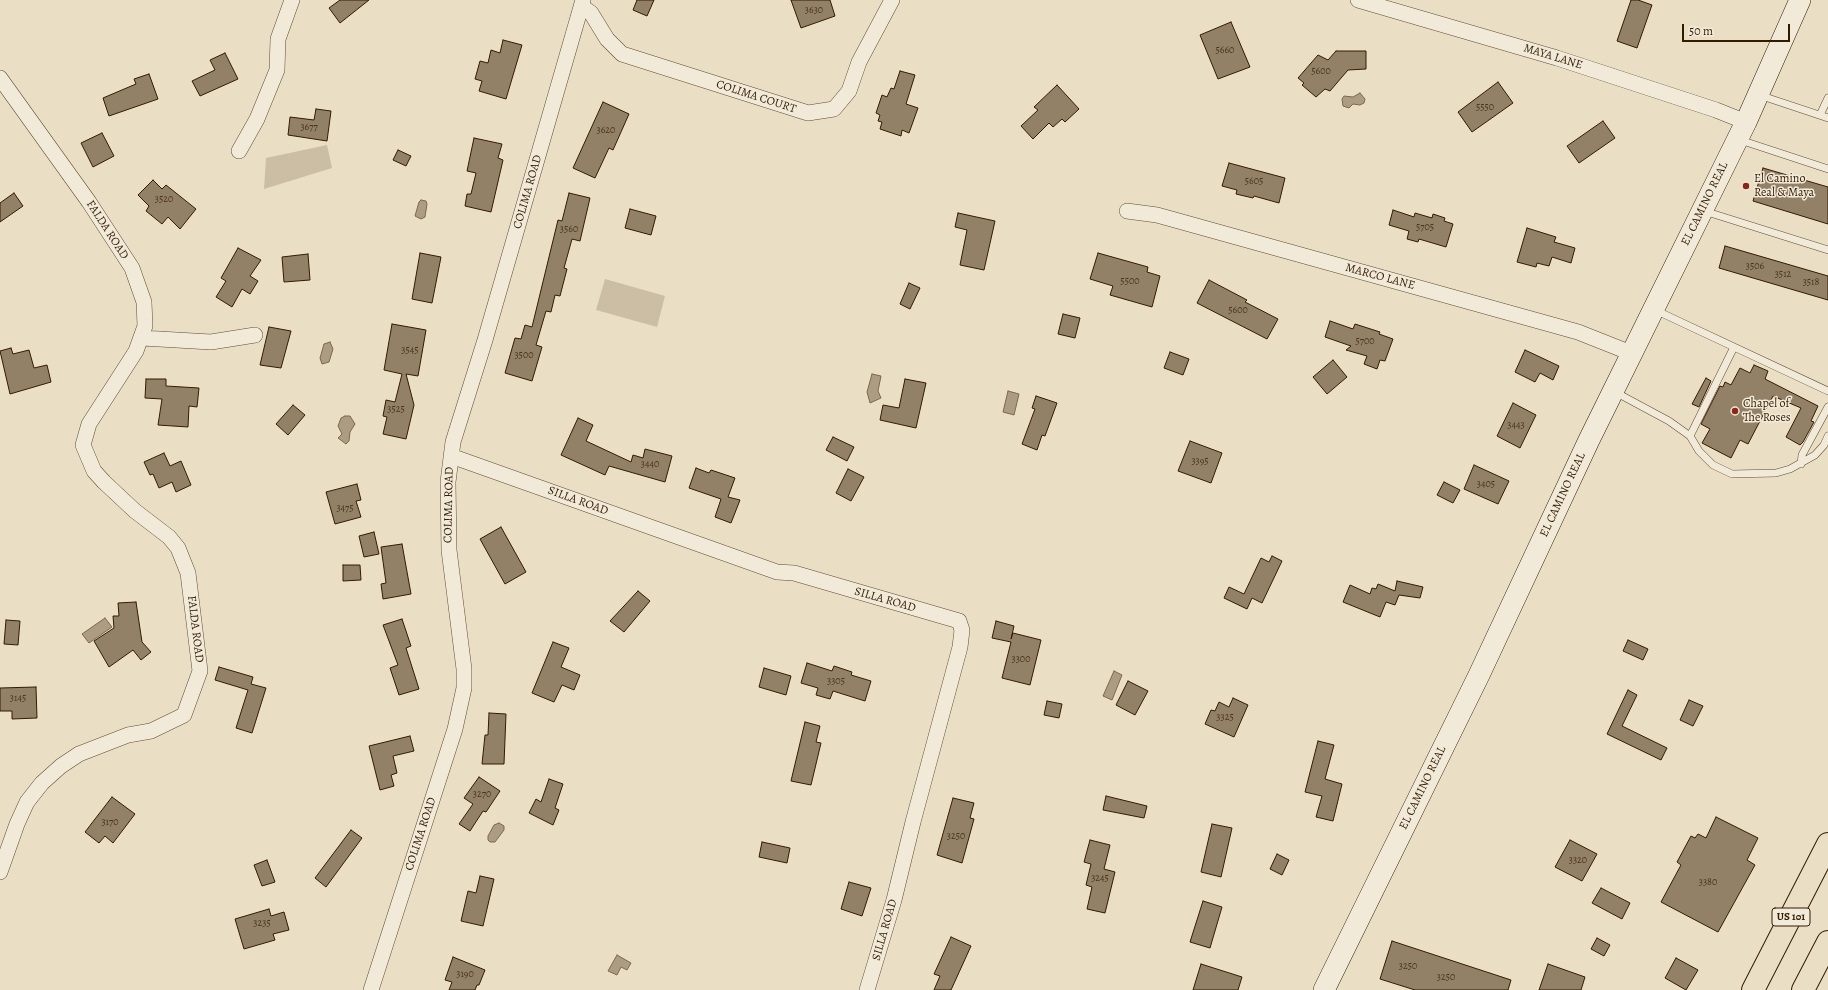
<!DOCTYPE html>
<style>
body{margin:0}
#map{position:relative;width:1828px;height:990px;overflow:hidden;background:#eadfc5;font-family:Alegreya,serif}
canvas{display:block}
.scale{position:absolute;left:1682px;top:24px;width:108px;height:18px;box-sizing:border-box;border:2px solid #331b00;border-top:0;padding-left:5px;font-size:12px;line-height:14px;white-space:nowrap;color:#331b00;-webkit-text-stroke:3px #f1ead9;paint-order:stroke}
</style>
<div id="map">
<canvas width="1828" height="990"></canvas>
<div class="scale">50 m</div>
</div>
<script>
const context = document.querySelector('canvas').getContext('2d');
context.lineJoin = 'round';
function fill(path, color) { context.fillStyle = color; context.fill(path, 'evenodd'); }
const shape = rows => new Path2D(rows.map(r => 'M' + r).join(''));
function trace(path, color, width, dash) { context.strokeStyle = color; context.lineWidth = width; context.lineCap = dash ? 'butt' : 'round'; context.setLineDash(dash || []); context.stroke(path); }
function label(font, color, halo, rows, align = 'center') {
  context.font = font + ' Alegreya,serif'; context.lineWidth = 3; context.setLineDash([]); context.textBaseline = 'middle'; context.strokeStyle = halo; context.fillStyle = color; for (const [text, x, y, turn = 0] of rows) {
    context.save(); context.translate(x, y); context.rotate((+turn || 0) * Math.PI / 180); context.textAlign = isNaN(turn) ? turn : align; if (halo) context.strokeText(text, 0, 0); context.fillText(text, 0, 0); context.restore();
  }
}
const green = shape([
 [327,145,332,168,264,189,266,158],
 [605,279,665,296,657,327,596,310]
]);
const water = shape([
 [1360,93,1365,99,1364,103,1360,105,1353,104,1349,108,1343,106,1342,99,1344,96,1353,97,1360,93],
 [421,200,426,201,427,204,425,217,421,219,415,216,419,202,421,200],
 [330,342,333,349,329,362,322,364,320,358,324,344,330,342],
 [872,374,881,376,878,391,881,398,870,403,867,392,872,374],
 [1008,391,1019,394,1014,415,1003,412,1008,391],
 [345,416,350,416,355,424,350,432,349,441,346,444,338,438,342,434,338,426,341,418,345,416],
 [105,618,112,627,89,643,82,634,105,618],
 [1114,671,1122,675,1112,700,1103,696,1114,671],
 [499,823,504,826,504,830,495,842,490,842,488,840,488,836,494,825,499,823],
 [617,955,631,963,627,970,621,967,617,975,608,971,617,955]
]);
const building = shape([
 [340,0,369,0,340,23,329,8,340,0],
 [637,0,654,0,647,16,633,10,637,0],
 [791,0,830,0,835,16,801,28,791,0],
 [1631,0,1638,0,1652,5,1637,48,1617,41,1631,0],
 [1231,22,1250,67,1218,79,1200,35,1231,22],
 [503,40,522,45,506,99,479,91,482,81,475,79,480,61,488,63,491,50,500,53,503,40],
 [1336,51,1366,51,1366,69,1348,70,1330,91,1325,89,1316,97,1302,85,1304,83,1298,78,1318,55,1328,60,1336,51],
 [225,53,238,79,200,96,192,81,215,70,210,60,225,53],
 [900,71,915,75,906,104,918,108,909,133,902,130,901,136,880,129,882,122,878,121,880,115,876,113,882,95,887,97,891,88,894,89,900,71],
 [149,74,158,99,109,116,103,98,136,84,134,79,149,74],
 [1498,82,1513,103,1472,132,1458,112,1498,82],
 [1057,85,1079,109,1065,122,1062,119,1053,127,1049,123,1033,139,1021,126,1038,110,1034,107,1057,85],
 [603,102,629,114,613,150,609,148,595,178,573,168,603,102],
 [316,109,331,111,327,141,288,135,290,117,314,120,316,109],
 [1603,121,1615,138,1579,163,1567,146,1603,121],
 [102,133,114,156,93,167,81,143,102,133],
 [474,138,502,144,498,158,503,160,491,212,465,206,467,194,471,194,476,173,467,171,474,138],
 [398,150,411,156,406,166,393,160,398,150],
 [1229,163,1285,178,1279,203,1254,196,1253,198,1236,194,1237,190,1222,186,1229,163],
 [1763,168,1828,187,1828,224,1753,201,1763,168],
 [153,180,162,189,166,185,196,209,180,229,168,217,162,224,146,211,149,206,138,195,153,180],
 [14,193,23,206,0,222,0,203,14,193],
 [569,193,590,198,580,241,572,239,564,268,567,269,560,296,555,295,551,312,546,311,536,345,542,347,532,381,505,373,515,338,521,339,525,325,532,327,558,220,562,221,569,193],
 [630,209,656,216,651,235,625,228,630,209],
 [1393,210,1414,217,1415,213,1432,218,1433,214,1445,218,1444,221,1453,224,1446,247,1419,239,1418,242,1407,239,1409,231,1389,225,1393,210],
 [958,213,995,221,984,270,960,265,967,230,955,227,958,213],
 [1527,228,1556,237,1554,242,1575,248,1571,263,1552,257,1549,266,1537,263,1536,267,1517,262,1527,228],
 [1725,246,1828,276,1828,300,1719,268,1725,246],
 [238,248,261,260,250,276,258,281,250,294,242,289,232,307,216,297,226,281,221,278,238,248],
 [420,253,441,257,432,303,412,299,420,253],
 [1098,253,1148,267,1147,272,1160,276,1152,307,1110,295,1113,286,1090,279,1098,253],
 [308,254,310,280,284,282,282,257,308,254],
 [1209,280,1247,300,1245,302,1278,319,1267,339,1197,303,1209,280],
 [909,283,920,288,910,309,900,304,909,283],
 [1063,314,1080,318,1075,338,1058,334,1063,314],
 [1330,321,1353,329,1355,324,1380,332,1379,334,1393,339,1385,361,1380,360,1377,369,1364,364,1367,356,1346,350,1351,346,1325,337,1330,321],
 [392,324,426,330,418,376,406,374,414,405,406,439,383,434,387,417,383,416,386,400,395,402,402,374,384,370,392,324],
 [269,327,291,331,281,368,260,365,269,327],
 [11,348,13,354,29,350,34,368,47,365,51,382,10,394,0,351,11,348],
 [1525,350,1559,366,1553,380,1540,373,1535,382,1515,372,1525,350],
 [1170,352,1189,359,1183,375,1164,368,1170,352],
 [1333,360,1347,377,1327,394,1313,377,1333,360],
 [1754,365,1768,371,1765,379,1818,406,1811,421,1814,422,1803,442,1800,445,1786,437,1801,408,1773,396,1748,444,1740,440,1731,458,1702,443,1710,429,1701,424,1720,386,1723,387,1725,382,1731,385,1740,368,1750,373,1754,365],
 [1706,378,1711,381,1699,407,1692,404,1706,378],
 [146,379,166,379,166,386,199,388,197,407,189,406,188,427,158,425,162,399,145,398,146,379],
 [905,379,926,383,916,428,880,420,883,405,899,408,905,379],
 [1036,396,1057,403,1045,436,1042,435,1037,450,1022,444,1035,409,1032,408,1036,396],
 [1513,403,1536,415,1520,448,1497,436,1513,403],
 [293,405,305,415,288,435,276,424,293,405],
 [578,418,593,425,586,441,631,462,633,455,643,458,645,449,672,456,665,482,609,466,605,475,561,455,578,418],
 [833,437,854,447,847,461,826,450,833,437],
 [1190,441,1222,453,1211,483,1178,471,1190,441],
 [164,453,170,466,181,461,191,485,176,492,172,482,159,488,153,474,150,475,144,462,164,453],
 [1474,465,1509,481,1498,504,1464,489,1474,465],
 [696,468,709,473,711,470,735,478,728,497,740,500,731,523,715,517,721,499,689,488,696,468],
 [848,469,864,477,851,501,836,493,848,469],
 [1444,482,1460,490,1453,503,1437,495,1444,482],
 [357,484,361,500,356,501,361,517,335,524,326,492,357,484],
 [501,527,526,572,505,584,480,539,501,527],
 [374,532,379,554,364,557,359,536,374,532],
 [402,544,411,594,383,599,381,584,386,583,381,547,402,544],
 [1272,556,1282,561,1262,603,1252,598,1247,609,1224,598,1229,587,1244,594,1261,558,1269,562,1272,556],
 [343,565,360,565,361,580,343,581,343,565],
 [1397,581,1423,587,1420,598,1399,595,1395,605,1386,602,1380,617,1343,602,1350,585,1370,594,1372,588,1376,589,1378,584,1395,591,1397,581],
 [638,591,650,601,624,632,610,621,638,591],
 [136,602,142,642,151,652,141,660,133,650,109,667,94,641,114,628,113,616,119,616,118,603,136,602],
 [402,619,411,646,406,648,419,689,399,695,390,668,398,665,383,625,402,619],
 [6,620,20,621,18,645,4,644,6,620],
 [996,621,1014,626,1011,639,1013,633,1041,640,1030,685,1002,678,1011,642,992,638,996,621],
 [1628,640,1648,649,1643,660,1623,651,1628,640],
 [553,642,569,648,561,667,580,675,574,690,562,685,554,702,532,693,553,642],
 [807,663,832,671,834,666,852,672,851,675,871,681,865,701,833,691,830,699,816,695,818,688,801,683,807,663],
 [219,667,253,677,251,684,266,688,252,733,236,728,248,690,215,680,219,667],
 [764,668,791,676,786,695,759,687,764,668],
 [1128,681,1148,691,1135,715,1116,705,1128,681],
 [36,687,37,718,12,719,12,711,0,711,0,688,36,687],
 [1628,690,1637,695,1622,726,1667,748,1661,760,1607,734,1628,690],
 [1233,698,1248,705,1234,737,1205,724,1211,710,1215,711,1219,702,1229,707,1233,698],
 [1689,700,1703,706,1693,726,1680,720,1689,700],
 [1047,701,1062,704,1059,718,1044,715,1047,701],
 [489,713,506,714,504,764,482,764,485,735,488,735,489,713],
 [805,722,820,726,816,742,821,743,811,785,791,781,805,722],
 [410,736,414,751,393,756,397,773,391,775,394,786,380,790,369,746,410,736],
 [1318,741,1334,745,1325,779,1342,784,1333,821,1316,817,1322,796,1305,792,1318,741],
 [479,777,500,791,486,812,483,811,470,831,459,824,473,804,464,798,479,777],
 [549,779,563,784,555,808,559,810,553,825,529,813,536,799,541,802,549,779],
 [1106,796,1147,806,1144,818,1103,810,1106,796],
 [112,797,135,814,113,843,105,836,99,843,85,832,112,797],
 [953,798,974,803,970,818,974,819,962,863,937,855,953,798],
 [1716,817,1758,838,1747,860,1755,865,1718,932,1661,902,1681,865,1677,862,1691,836,1695,838,1698,834,1706,838,1716,817],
 [1212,824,1232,828,1221,877,1201,872,1212,824],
 [351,830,362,838,326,887,315,878,351,830],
 [1090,840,1110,845,1104,869,1115,872,1105,913,1087,909,1092,887,1086,885,1091,864,1084,862,1090,840],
 [1570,840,1597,854,1582,881,1555,867,1570,840],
 [762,842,790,848,787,863,759,857,762,842],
 [1277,854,1289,860,1282,875,1270,869,1277,854],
 [267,860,275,882,262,886,254,865,267,860],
 [480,876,494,879,483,926,461,921,468,891,476,893,480,876],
 [849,882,871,888,862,916,841,909,849,882],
 [1601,888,1630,903,1622,919,1592,903,1601,888],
 [1203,901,1222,907,1210,948,1190,942,1203,901],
 [269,909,271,916,284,912,289,930,273,934,275,940,244,949,235,919,269,909],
 [951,937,971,946,951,990,934,990,940,976,934,974,951,937],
 [1597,938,1610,945,1604,956,1591,949,1597,938],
 [1392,941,1511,980,1508,990,1415,990,1380,979,1392,941],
 [453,957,485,970,479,985,477,985,475,990,449,990,452,982,445,980,453,957],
 [1676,958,1698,970,1686,990,1665,978,1676,958],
 [1201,964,1242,977,1238,990,1193,990,1201,964],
 [1548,964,1585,977,1581,990,1539,990,1548,964]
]);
const lane = shape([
 [1759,95,1828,118],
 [1820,115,1828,98],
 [1740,140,1828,169],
 [1704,211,1828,250],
 [1655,310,1828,391],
 [1615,392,1669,421,1690,436,1699,451,1713,465,1732,474,1776,473,1790,469,1815,455,1824,445,1828,436],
 [1690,436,1734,347],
 [1801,464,1802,455,1828,407]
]);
const street = shape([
 [1358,0,1557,58,1716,110,1746,122],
 [581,6,591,13,607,39,622,54,808,113,834,109,849,91,859,62,892,0],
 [0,78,89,202,132,268,144,302,145,326,136,351,89,424,83,445,94,471,104,482,135,511,169,537,178,548,188,573,200,671,184,715,151,731,128,735,79,754,61,766,42,783,27,802,17,824,0,872],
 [239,151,257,119,277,70,278,39,292,0],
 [1127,211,1157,215,1578,332,1631,353],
 [142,338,211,342,255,335],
 [451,456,777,572,794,573,959,621,962,630,960,647,913,822,894,900,867,990],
 [371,990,455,729,464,688,464,669,449,550,448,482,453,442,485,340,583,0]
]);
const secondary = shape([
 [1324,990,1479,675,1589,440,1746,122,1800,0]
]);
const highway = shape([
 [1753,990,1828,844],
 [1803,990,1828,942]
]);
const markers = [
 [1746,186,4,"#8f2418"],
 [1735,411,4,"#8f2418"]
];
const numberNames = [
 ["3630",814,11],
 ["5660",1225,51],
 ["5600",1321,72],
 ["5550",1485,108],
 ["3677",309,128],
 ["3620",606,131],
 ["5605",1254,182],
 ["3520",164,200],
 ["5705",1425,228],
 ["3560",569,230],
 ["3506",1755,267],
 ["3512",1783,275],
 ["5500",1130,282],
 ["3518",1811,283],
 ["5600",1238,311],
 ["5700",1365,342],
 ["3545",410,351],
 ["3500",524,356],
 ["3525",396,410],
 ["3443",1516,426],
 ["3395",1200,462],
 ["3440",650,465],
 ["3405",1486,485],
 ["3475",345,509],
 ["3300",1021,660],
 ["3305",836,682],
 ["3145",18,699],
 ["3325",1225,718],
 ["3270",482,795],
 ["3170",110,823],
 ["3250",956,837],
 ["3320",1578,861],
 ["3245",1100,879],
 ["3380",1708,883],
 ["3235",262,924],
 ["3250",1408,967],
 ["3190",465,975],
 ["3250",1446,978]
];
const shields = [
 [1791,917,38]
];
const shieldNames = [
 ["US 101",1791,917]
];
const streetNames = [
 ["MAYA LANE",1553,57,17],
 ["COLIMA COURT",756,97,18],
 ["COLIMA ROAD",528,192,-74],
 ["EL CAMINO REAL",1705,204,-64],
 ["FALDA ROAD",107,230,57],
 ["MARCO LANE",1380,277,15],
 ["EL CAMINO REAL",1563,495,-65],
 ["SILLA ROAD",578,501,20],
 ["COLIMA ROAD",449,505,-89],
 ["SILLA ROAD",885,600,16],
 ["FALDA ROAD",195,629,83],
 ["EL CAMINO REAL",1423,788,-64],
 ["COLIMA ROAD",421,834,-72],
 ["SILLA ROAD",885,930,-74]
];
const poiNames = [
 ["El Camino",1754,179],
 ["Real & Maya",1754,193],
 ["Chapel of",1743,404],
 ["The Roses",1743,418]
];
fill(green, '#cbbea4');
fill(water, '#ac9c82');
trace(water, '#7c684e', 1);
fill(building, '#928166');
trace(building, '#331b00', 1);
trace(lane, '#614c31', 8);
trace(street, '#614c31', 16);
trace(secondary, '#331b00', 22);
trace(highway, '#331b00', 24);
trace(lane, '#f1ead9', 7);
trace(street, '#f1ead9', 15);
trace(secondary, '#f1ead9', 21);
trace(highway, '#eadfc5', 22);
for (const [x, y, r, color] of markers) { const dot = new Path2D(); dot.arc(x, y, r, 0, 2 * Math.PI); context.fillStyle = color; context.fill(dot); trace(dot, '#f1ead9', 1.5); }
label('10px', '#4b341a', null, numberNames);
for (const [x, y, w] of shields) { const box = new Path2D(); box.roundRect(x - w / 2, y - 9, w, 18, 3); context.fillStyle = '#f1ead9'; context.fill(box); trace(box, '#331b00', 1); }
label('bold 11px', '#331b00', null, shieldNames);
label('12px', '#331b00', '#f1ead9', streetNames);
label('12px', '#331b00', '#f1ead9', poiNames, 'left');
</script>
